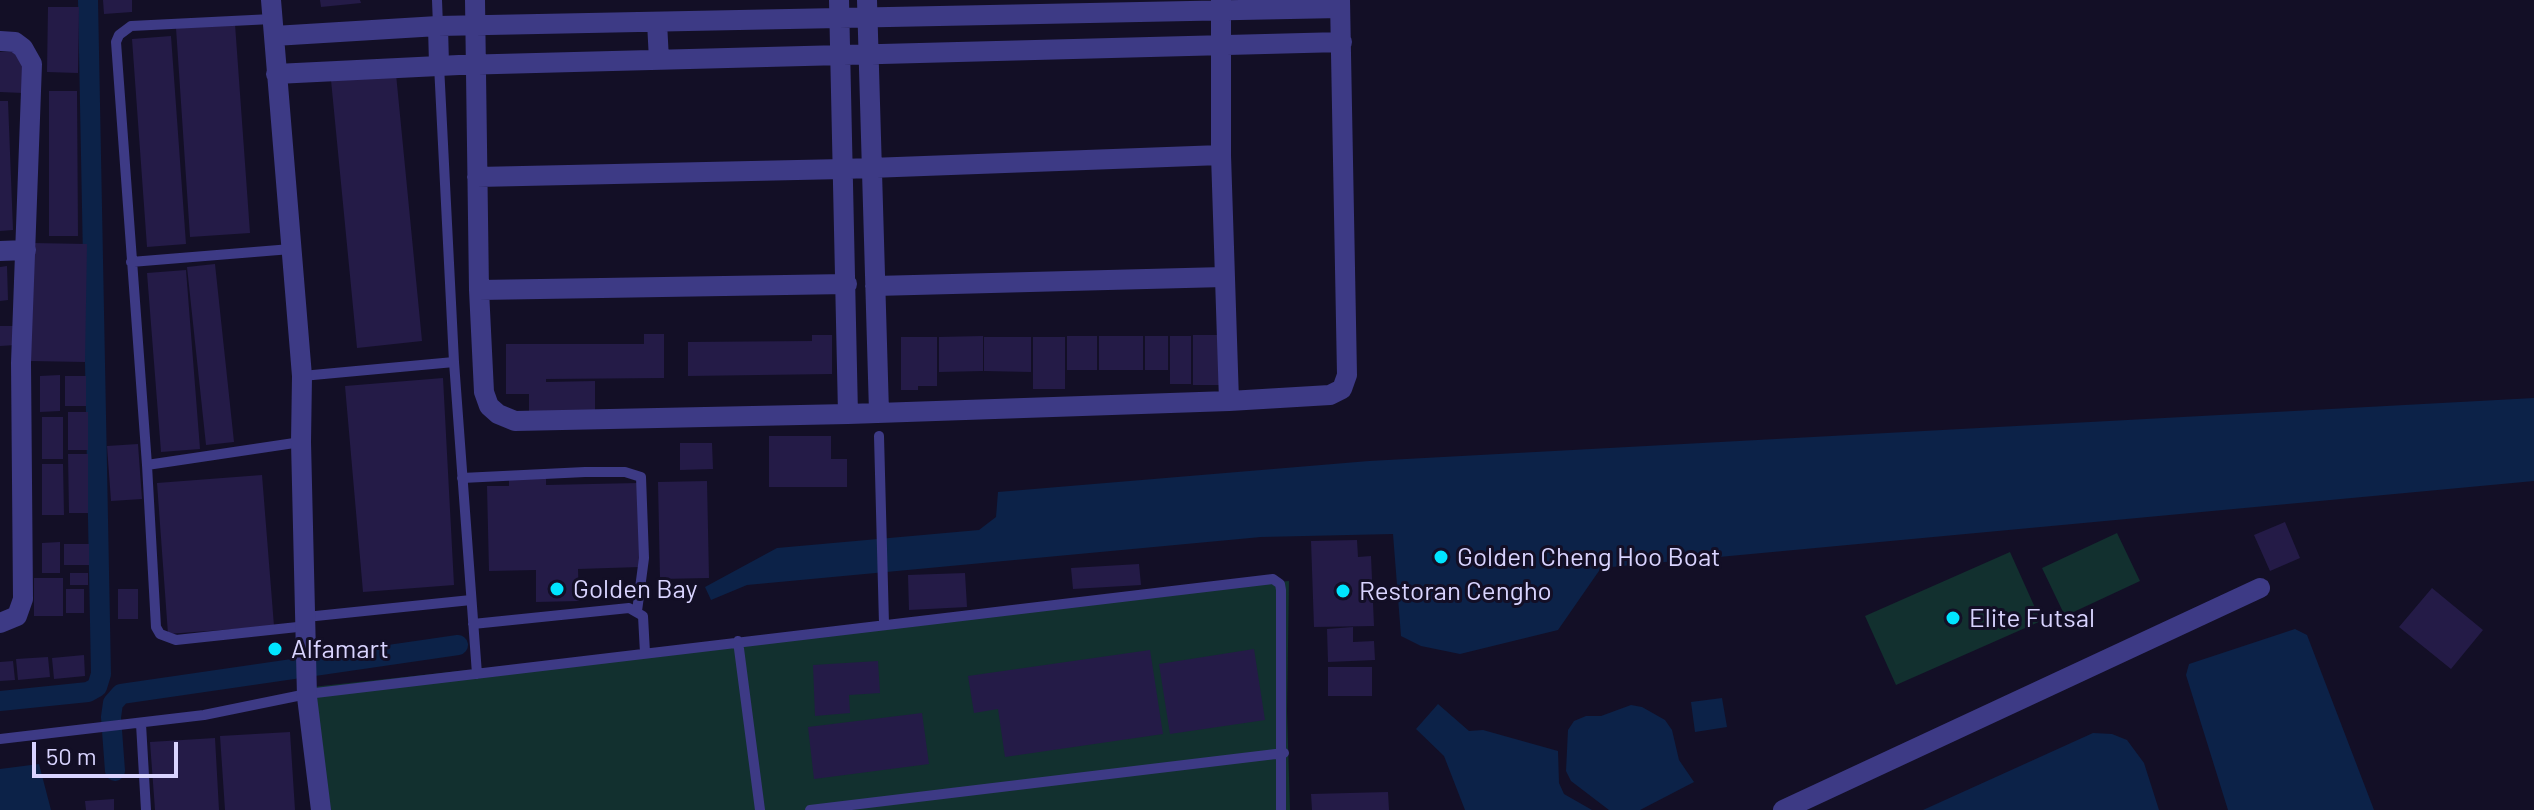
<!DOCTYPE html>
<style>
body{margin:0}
#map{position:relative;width:2534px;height:810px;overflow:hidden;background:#130f26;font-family:Barlow,sans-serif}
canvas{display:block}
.scale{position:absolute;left:32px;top:742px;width:146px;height:36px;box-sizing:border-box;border:4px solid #d9d4ff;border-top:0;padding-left:10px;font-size:24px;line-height:28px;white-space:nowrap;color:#d9d4ff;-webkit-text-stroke:6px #130f26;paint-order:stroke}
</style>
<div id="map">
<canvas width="2534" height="810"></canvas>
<div class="scale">50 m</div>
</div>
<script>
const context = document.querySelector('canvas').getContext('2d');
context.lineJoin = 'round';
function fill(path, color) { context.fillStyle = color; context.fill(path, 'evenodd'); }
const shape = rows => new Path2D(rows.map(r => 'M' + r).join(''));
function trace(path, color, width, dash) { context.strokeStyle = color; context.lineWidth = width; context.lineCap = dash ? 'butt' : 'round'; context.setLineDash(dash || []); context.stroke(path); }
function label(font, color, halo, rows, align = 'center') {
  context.font = font + ' Barlow,sans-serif'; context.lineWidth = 6; context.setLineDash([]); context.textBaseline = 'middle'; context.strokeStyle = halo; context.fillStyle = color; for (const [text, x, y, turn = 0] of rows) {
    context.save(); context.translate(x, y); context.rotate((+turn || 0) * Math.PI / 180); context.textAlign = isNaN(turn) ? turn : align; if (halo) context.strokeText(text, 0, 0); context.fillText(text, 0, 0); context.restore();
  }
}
const green = shape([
 [2117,533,2140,581,2065,616,2042,568],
 [2010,552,2041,621,1896,685,1865,616],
 [1289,581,1287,711,1290,810,312,810,303,688]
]);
const water = shape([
 [2534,398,2534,481,1601,568,1558,630,1460,654,1421,646,1401,636,1393,534,1261,537,747,585,711,600,705,587,777,548,979,530,996,517,998,492,1369,461],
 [2295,629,2307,635,2374,810,2228,810,2186,675,2189,664],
 [1722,698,1727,727,1695,732,1691,702],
 [1438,704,1469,731,1483,730,1558,751,1559,783,1564,794,1592,810,1465,810,1444,756,1416,729],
 [1631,705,1642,707,1665,720,1672,730,1679,760,1694,782,1640,810,1609,810,1571,781,1566,771,1568,730,1574,721,1586,716,1601,716],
 [2093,733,2112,734,2127,740,2144,763,2159,810,1923,810],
 [39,764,51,810,0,810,0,769]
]);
const canal = shape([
 [0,701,88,692,97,687,101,674,88,0],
 [115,771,111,717,113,703,121,694,458,645]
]);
const building = shape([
 [103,0,132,0,132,12,104,14],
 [320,0,360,0,361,3,321,7],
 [48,7,79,7,78,73,47,72],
 [235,24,250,233,190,237,176,28],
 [171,36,186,244,147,247,132,39],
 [0,52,23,52,23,93,0,92],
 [396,74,422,341,357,348,331,80],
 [49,91,77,91,78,236,49,236],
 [0,101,8,101,13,230,0,231],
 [32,243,87,244,85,362,30,361],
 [215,264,234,442,206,445,187,267],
 [7,266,8,300,0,301,0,267],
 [186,270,200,449,161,452,147,273],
 [0,326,15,326,16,345,0,346],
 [644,334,664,334,664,378,546,379,546,382,595,381,595,413,529,414,529,394,506,394,506,344,644,344],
 [812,335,832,335,832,374,688,376,688,342,812,341],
 [1193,335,1220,335,1220,385,1193,385],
 [983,336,983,371,939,372,939,337],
 [1067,336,1097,336,1097,370,1067,370],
 [1099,336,1143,336,1143,370,1099,370],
 [1145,336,1168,336,1168,370,1145,370],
 [1170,336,1191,336,1191,384,1170,384],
 [901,337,937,337,937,386,918,386,918,390,901,390],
 [984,337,1031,337,1031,372,984,371],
 [1033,337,1065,337,1065,389,1033,389],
 [60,375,60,411,40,412,40,376],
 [65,376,86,376,86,406,65,406],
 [443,378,454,585,363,592,345,386],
 [68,412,88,412,88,450,68,450],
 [42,417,63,417,63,459,42,459],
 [769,436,831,436,831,459,847,459,847,487,769,487],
 [680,443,712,443,713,469,680,470],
 [138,444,142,499,111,501,107,446],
 [68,454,88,454,88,513,69,513],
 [42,464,63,464,64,515,42,515],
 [262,475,274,626,168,634,157,483],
 [546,475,546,485,638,483,640,567,578,569,579,601,536,602,536,570,489,571,487,486,509,486,509,476],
 [707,481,709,578,660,579,658,482],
 [2285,522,2300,558,2270,571,2254,535],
 [1357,540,1358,557,1371,556,1374,626,1314,627,1311,541],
 [60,542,60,573,42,573,42,543],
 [64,544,89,544,89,565,64,565],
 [1139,564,1141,585,1073,589,1071,568],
 [70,573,88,573,88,585,70,585],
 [965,573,967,607,909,610,908,575],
 [34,578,63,578,63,616,34,616],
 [2432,588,2483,630,2451,669,2399,627],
 [66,589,84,589,84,613,66,613],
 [118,589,138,589,138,619,118,619],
 [1353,627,1353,642,1374,641,1375,660,1328,662,1327,629],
 [1254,649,1265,720,1170,734,1159,664],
 [1150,650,1163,734,1005,757,998,709,974,713,968,676],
 [84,655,85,676,54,679,52,658],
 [48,657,50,677,18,680,16,659],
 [13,661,15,680,0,681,0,662],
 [878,661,880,693,849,695,850,713,815,716,813,665],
 [1328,667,1372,667,1372,696,1328,696],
 [922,713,929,764,814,779,808,727],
 [290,732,295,810,225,810,220,736],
 [215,738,219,810,155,810,150,742],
 [1388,792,1389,810,1312,810,1311,794],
 [114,799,114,810,86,810,85,801]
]);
const service = shape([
 [437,0,438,26],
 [272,19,131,26,119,35,116,42,147,465,156,627,160,634,176,640,307,626],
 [439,65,454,362,477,674],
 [131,262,291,249],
 [302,376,454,362],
 [879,436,884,624],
 [147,465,301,442],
 [462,478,585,472,625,472,641,477,644,558,637,611],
 [306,617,471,600],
 [473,624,629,608,643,616,645,653],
 [738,641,760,810],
 [141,724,146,810],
 [0,739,204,715,307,694,1273,579,1280,584,1281,590,1281,810],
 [810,810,1284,753]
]);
const minor = shape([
 [271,0,302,376,301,442,307,697,321,810],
 [475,0,479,290,484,392,489,406,498,414,515,421,848,414,1229,401,1330,395,1342,389,1347,375,1340,0],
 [839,0,848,414],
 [867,0,879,412],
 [1221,0,1221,155,1229,401],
 [657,22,659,60],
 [438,26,439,65],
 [274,36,438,26,1340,8],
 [0,41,15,42,23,48,32,64,21,363,23,599,17,616,0,623],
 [276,74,459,65,1342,42],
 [477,177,843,169,1221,155],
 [0,251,26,250],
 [875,286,1224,277],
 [479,290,847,284],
 [1783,810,2260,588]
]);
const markers = [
 [1441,557,8,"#00e5ff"],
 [557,589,8,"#00e5ff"],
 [1343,591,8,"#00e5ff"],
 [1953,618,8,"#00e5ff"],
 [275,649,8,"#00e5ff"]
];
const poiNames = [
 ["Golden Cheng Hoo Boat",1457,557],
 ["Golden Bay",573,589],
 ["Restoran Cengho",1359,591],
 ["Elite Futsal",1969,618],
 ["Alfamart",291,649]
];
fill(green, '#12302f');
fill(water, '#0c2248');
trace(canal, '#0c2248', 20);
fill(building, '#241b47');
trace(service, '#3d3a85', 10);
trace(minor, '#3d3a85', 20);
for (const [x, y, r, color] of markers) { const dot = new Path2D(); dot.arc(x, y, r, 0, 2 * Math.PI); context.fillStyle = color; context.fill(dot); trace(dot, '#130f26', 3); }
label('26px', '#d9d4ff', '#130f26', poiNames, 'left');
</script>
